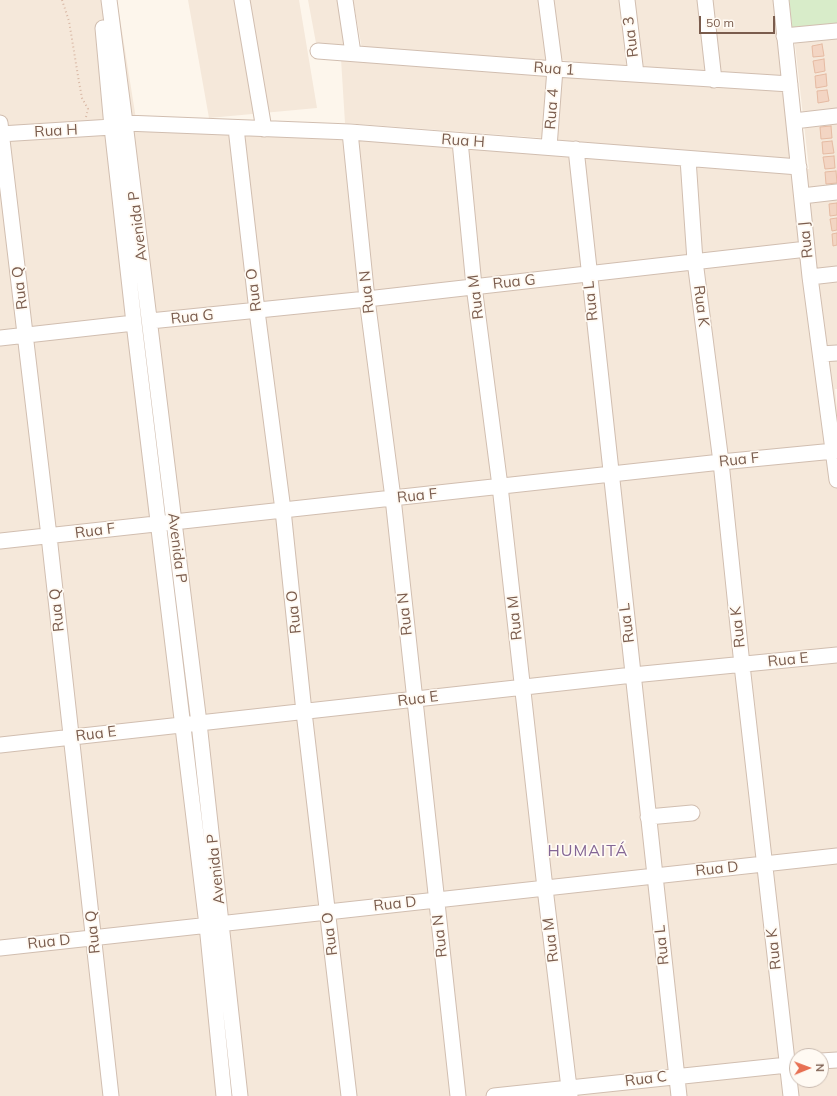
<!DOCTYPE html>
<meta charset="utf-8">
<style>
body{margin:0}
#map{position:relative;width:837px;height:1096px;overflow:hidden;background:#fdf6ec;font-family:Mulish,sans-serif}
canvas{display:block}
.north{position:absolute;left:789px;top:1048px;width:40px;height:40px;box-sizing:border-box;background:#fffaf3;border:1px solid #cabbb1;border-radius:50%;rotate:89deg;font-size:11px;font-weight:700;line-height:16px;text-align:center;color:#7a5c4d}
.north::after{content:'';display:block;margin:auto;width:14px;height:18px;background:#e76f51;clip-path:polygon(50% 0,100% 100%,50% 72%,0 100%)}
.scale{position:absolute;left:699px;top:16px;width:76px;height:18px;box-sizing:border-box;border:2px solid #7a5c4d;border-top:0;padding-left:5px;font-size:12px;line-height:14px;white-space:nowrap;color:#7a5c4d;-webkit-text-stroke:3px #fffaf3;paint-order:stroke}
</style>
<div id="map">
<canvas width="837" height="1096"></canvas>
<div class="north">N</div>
<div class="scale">50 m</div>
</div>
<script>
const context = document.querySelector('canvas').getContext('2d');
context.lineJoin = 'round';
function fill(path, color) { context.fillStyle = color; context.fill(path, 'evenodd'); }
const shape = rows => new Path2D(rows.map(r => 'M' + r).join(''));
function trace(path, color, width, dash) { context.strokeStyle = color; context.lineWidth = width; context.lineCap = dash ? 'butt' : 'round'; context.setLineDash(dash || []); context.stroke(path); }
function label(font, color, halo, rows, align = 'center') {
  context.font = font + ' Mulish,sans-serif'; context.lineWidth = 3.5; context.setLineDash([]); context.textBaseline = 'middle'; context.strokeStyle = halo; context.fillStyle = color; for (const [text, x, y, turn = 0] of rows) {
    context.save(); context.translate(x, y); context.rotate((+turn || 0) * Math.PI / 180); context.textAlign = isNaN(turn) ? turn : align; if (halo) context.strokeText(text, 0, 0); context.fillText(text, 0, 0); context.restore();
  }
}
const residential = shape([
 [0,0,117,0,136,119,321,132,809,169,790,0,837,0,837,389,835,389,837,409,837,1096,0,1096],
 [797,1056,821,1056,821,1080,797,1080],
 [188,0,299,0,317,108,209,118],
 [308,0,337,0,345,46,316,43],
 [353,0,543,0,549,62,362,49],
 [554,0,620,0,627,68,561,60],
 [632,0,699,0,708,74,641,68],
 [712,0,778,0,787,78,720,74],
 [341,59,547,74,543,138,345,123],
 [562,76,785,91,792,159,557,141]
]);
const green = shape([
 [789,0,837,0,837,29,793,35]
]);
const building = shape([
 [822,44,824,56,813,57,812,46,822,44],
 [824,59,825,71,815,73,813,61,824,59],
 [826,74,827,86,816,88,815,76,826,74],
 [827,90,829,101,818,103,817,91,827,90],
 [831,126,832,138,821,139,820,127,831,126],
 [832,141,834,153,823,154,822,142,832,141],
 [834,156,835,168,825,169,823,157,834,156],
 [836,171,837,183,826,184,825,172,836,171],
 [837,203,837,215,830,216,829,204,837,203],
 [837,218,837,230,832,231,830,219,837,218],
 [837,233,837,245,833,246,832,234,837,233]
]);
const path = shape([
 [62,0,69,21,79,82,82,98,88,109,86,117]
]);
const minor = shape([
 [109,0,125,123,174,522,199,723,240,1096],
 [242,0,264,129],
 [345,0,353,53],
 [546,0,555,69,549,147],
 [627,0,636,74],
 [705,0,714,80],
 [781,0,810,277,837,480],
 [103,28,112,127,134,323,207,925,224,1096],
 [784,36,837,31],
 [318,51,555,69,790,84],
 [794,121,837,116],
 [0,123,49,536,111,1096],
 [125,123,350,132,799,167],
 [236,128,257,311,283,510,304,712,349,1096],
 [350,132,367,299,393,498,458,1096],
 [0,134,112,127],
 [460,141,474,286,500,486,545,888,570,1096],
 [576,149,679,1096],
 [688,159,695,261,721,462,742,665,791,1096],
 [802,196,837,192],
 [810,277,837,274],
 [150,321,367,299,807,249],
 [0,338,134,323],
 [821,354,837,353],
 [0,541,721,462,834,451],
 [0,745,633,675,837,655],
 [648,817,692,813],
 [0,948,837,856],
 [821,1061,837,1060],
 [494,1096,797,1064]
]);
const streetNames = [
 ["Rua 3",631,37,-97],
 ["Rua 1",554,69,4],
 ["Rua 4",552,109,-86],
 ["Rua H",56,131,-3],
 ["Rua H",463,141,4],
 ["Avenida P",138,226,-97],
 ["Rua J",806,240,-96],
 ["Rua G",514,282,-6],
 ["Rua Q",20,288,-97],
 ["Rua O",254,290,-97],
 ["Rua N",367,292,-96],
 ["Rua M",476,297,-97],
 ["Rua L",591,301,-96],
 ["Rua K",701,306,83],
 ["Rua G",192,317,-6],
 ["Rua F",739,460,-6],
 ["Rua F",417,496,-6],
 ["Rua F",95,531,-7],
 ["Avenida P",177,548,83],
 ["Rua Q",57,610,-96],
 ["Rua O",294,612,-96],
 ["Rua N",405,614,-96],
 ["Rua M",515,618,-96],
 ["Rua L",627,623,-97],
 ["Rua K",738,627,-96],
 ["Rua E",788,660,-6],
 ["Rua E",418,699,-7],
 ["Rua E",96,734,-7],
 ["Avenida P",216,869,-96],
 ["Rua D",717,869,-6],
 ["Rua D",395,904,-6],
 ["Rua Q",93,932,-96],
 ["Rua O",330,934,-97],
 ["Rua N",440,936,-96],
 ["Rua M",551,940,-97],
 ["Rua D",49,942,-6],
 ["Rua L",662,945,-96],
 ["Rua K",774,949,-96],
 ["Rua C",646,1079,-7]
];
const neighbourhoodNames = [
 ["HUMAITÁ",588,851]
];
fill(residential, '#f5e8da');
fill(green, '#d8ecc9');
fill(building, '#f3d5c3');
trace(building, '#e6bba3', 1);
trace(minor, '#d1beb0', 17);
trace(path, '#d9b8a5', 2, [1, 3]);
trace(minor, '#fff', 15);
label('15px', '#7a5c4d', '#fffaf3', streetNames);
context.letterSpacing = '1px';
label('16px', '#846695', '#fffaf3', neighbourhoodNames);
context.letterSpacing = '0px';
</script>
